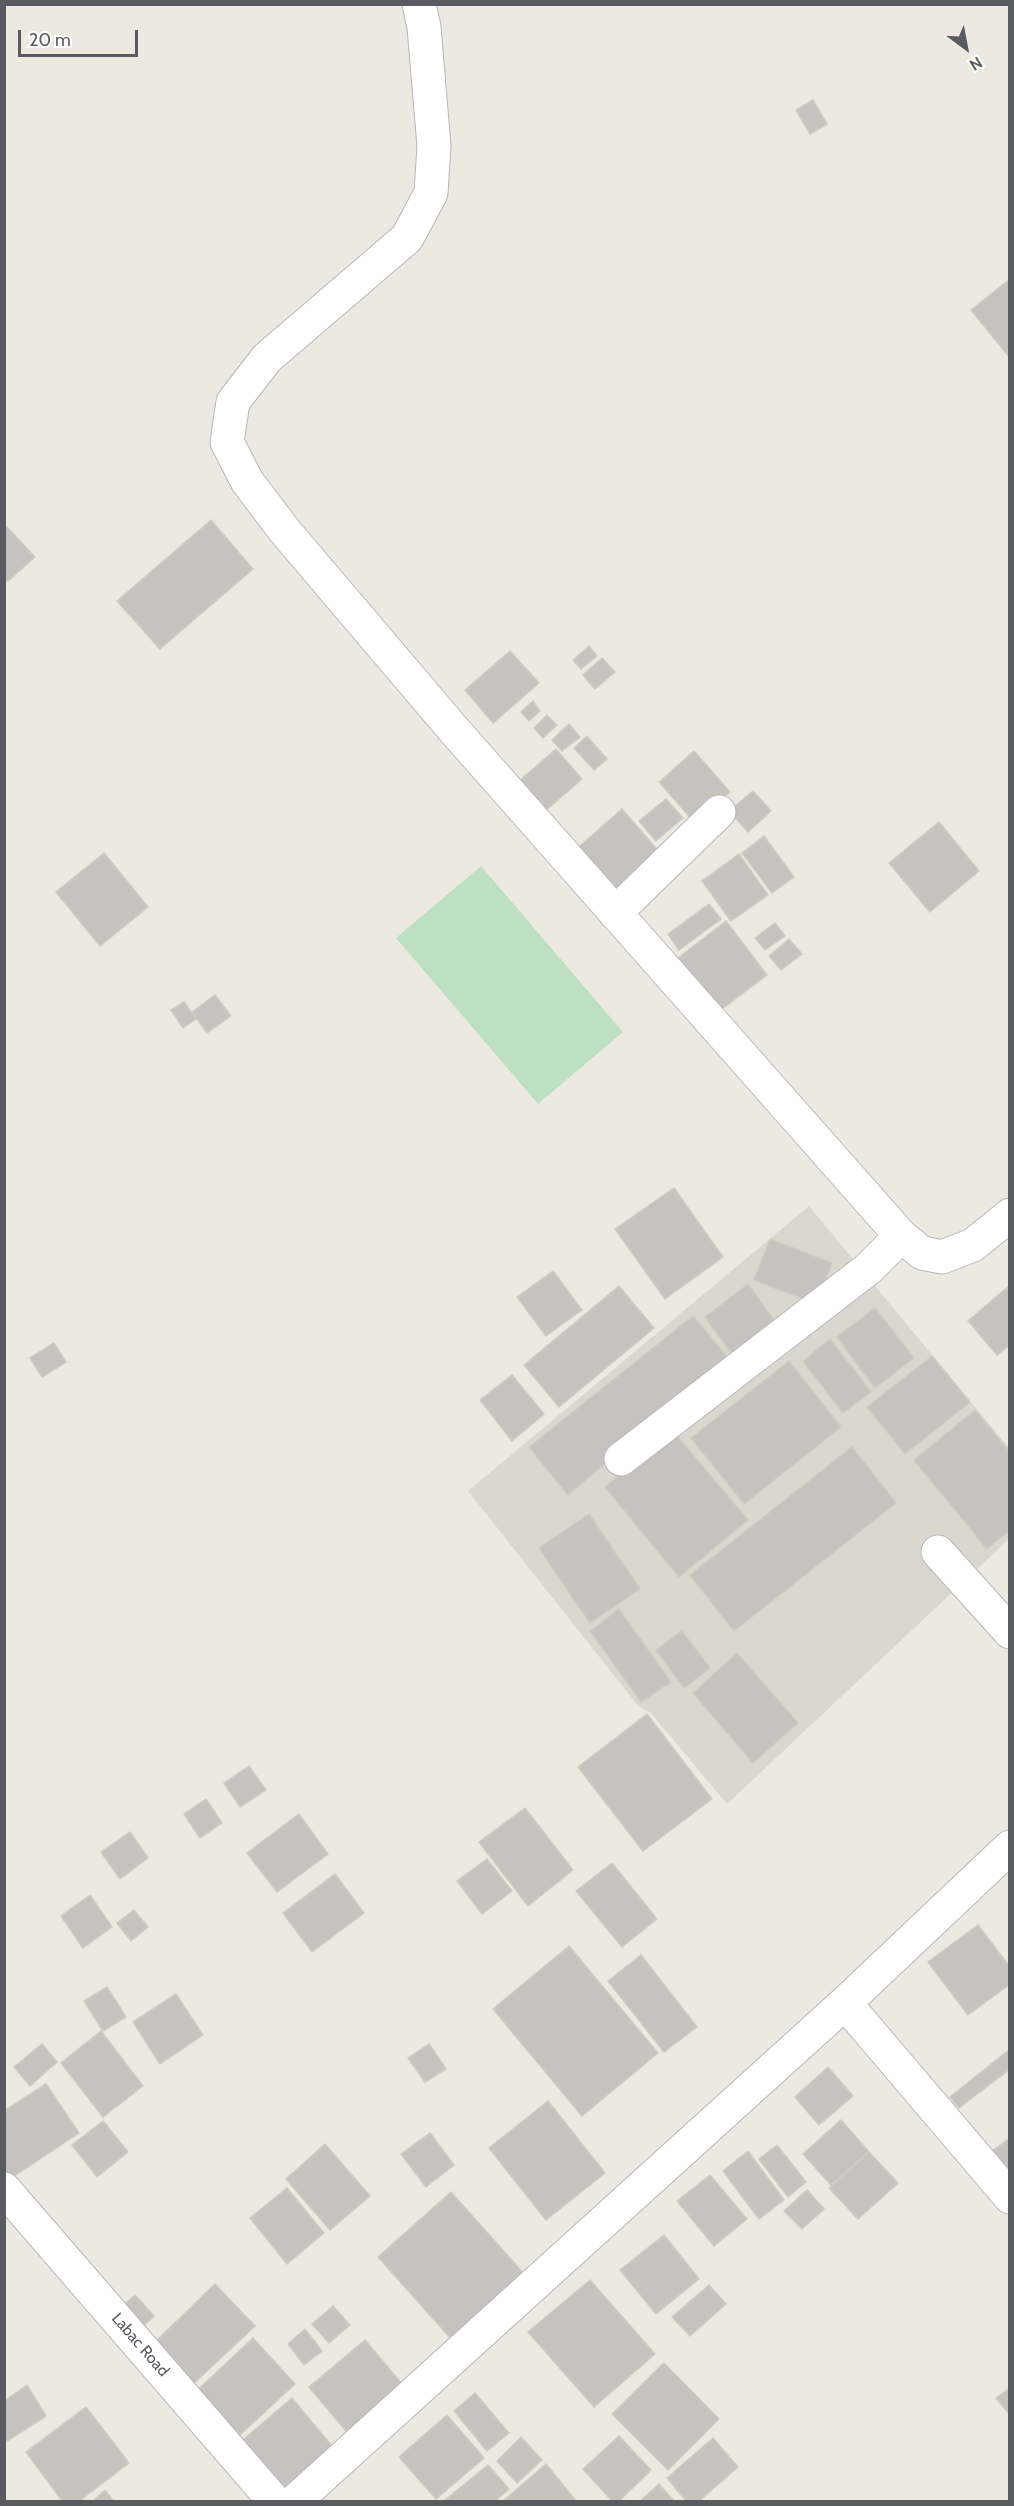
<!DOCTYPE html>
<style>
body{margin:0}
#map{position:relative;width:1014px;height:2506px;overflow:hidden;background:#ebe9e0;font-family:Cabin,sans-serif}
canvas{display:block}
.frame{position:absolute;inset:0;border:6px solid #595b60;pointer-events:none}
.north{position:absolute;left:936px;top:18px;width:60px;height:60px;-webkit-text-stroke:4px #fff;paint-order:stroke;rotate:148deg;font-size:16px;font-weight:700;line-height:24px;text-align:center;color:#595b60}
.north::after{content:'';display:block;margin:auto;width:21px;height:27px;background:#595b60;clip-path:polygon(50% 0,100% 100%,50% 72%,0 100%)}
.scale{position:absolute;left:18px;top:30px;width:120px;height:27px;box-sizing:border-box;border:3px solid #595b60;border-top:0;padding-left:8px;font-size:18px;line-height:21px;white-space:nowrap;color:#595b60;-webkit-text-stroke:4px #fff;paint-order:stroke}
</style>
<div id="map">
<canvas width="1014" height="2506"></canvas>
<div class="frame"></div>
<div class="north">N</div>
<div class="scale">20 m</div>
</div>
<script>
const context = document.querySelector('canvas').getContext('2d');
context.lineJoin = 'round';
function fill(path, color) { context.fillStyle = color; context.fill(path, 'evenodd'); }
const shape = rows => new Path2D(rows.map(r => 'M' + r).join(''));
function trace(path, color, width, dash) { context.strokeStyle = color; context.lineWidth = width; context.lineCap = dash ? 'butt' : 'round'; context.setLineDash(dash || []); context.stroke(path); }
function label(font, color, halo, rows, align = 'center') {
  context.font = font + ' Cabin,sans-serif'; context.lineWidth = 5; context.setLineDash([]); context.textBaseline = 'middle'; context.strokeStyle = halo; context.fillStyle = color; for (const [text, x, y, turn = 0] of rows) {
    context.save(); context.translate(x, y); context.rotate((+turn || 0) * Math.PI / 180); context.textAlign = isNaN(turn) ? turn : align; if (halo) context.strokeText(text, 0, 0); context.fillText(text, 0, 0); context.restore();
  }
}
const education = shape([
 [809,1206,1009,1448,1009,1539,727,1804,651,1713,639,1707,468,1491]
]);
const green = shape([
 [481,866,623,1032,538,1104,396,938]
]);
const building = shape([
 [813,100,827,124,810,134,796,110,813,100],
 [1010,279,1010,358,971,310,1010,279],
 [211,520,253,569,160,649,117,601,211,520],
 [4,524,35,557,8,581,4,577,4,524],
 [589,646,597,656,581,669,573,660,589,646],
 [510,651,539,683,493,723,465,690,510,651],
 [602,658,615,672,595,689,583,675,602,658],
 [533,701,540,711,529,721,521,712,533,701],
 [547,715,557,725,543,738,534,728,547,715],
 [569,724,580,737,562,751,552,740,569,724],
 [587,736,607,759,594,770,574,748,587,736],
 [556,749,582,779,537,818,511,788,556,749],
 [694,751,730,792,695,823,659,782,694,751],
 [753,791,771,811,748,832,729,811,753,791],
 [666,799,683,818,656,841,639,821,666,799],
 [622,809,661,854,611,897,572,853,622,809],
 [939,822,979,871,930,912,889,863,939,822],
 [764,836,794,877,772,893,742,853,764,836],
 [104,853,148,907,100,946,56,892,104,853],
 [739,854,768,895,731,921,702,881,739,854],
 [709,904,721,919,679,950,668,934,709,904],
 [726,921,767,975,710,1018,669,965,726,921],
 [775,923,785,936,765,950,755,938,775,923],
 [789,939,802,954,781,970,769,956,789,939],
 [215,995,231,1016,207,1033,192,1012,215,995],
 [184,1002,196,1019,183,1028,171,1010,184,1002],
 [674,1188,723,1257,665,1299,615,1229,674,1188],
 [770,1239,832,1263,816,1304,754,1280,770,1239],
 [553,1271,582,1310,546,1336,517,1297,553,1271],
 [748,1284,780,1328,737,1361,705,1317,748,1284],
 [1010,1285,1010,1345,997,1355,968,1321,1010,1285],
 [619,1286,654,1328,559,1407,524,1365,619,1286],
 [875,1308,914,1358,875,1388,837,1337,875,1308],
 [693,1316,728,1358,568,1495,529,1447,693,1316],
 [830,1339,871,1392,843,1413,803,1361,830,1339],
 [54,1343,66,1362,42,1377,30,1358,54,1343],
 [932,1356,970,1402,905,1454,867,1407,932,1356],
 [789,1361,841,1427,744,1504,691,1438,789,1361],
 [512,1375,544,1414,512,1441,480,1400,512,1375],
 [975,1410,1010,1452,1010,1530,987,1549,914,1460,975,1410],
 [673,1431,748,1520,679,1577,605,1487,673,1431],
 [852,1447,896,1503,734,1631,690,1575,852,1447],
 [589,1514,640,1589,590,1623,539,1548,589,1514],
 [619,1609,671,1682,641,1702,590,1631,619,1609],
 [682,1631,710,1668,684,1688,656,1650,682,1631],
 [737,1653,798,1723,753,1763,693,1693,737,1653],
 [647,1714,712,1799,643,1851,578,1767,647,1714],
 [249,1766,266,1790,240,1807,224,1783,249,1766],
 [206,1799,222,1823,200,1838,184,1814,206,1799],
 [525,1808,573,1870,528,1906,479,1842,525,1808],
 [299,1814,328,1854,277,1892,247,1853,299,1814],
 [130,1832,148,1858,120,1879,101,1852,130,1832],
 [487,1859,512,1891,482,1914,457,1881,487,1859],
 [612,1863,657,1919,622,1947,576,1891,612,1863],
 [335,1874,364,1913,312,1952,283,1913,335,1874],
 [90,1895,112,1927,83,1948,61,1916,90,1895],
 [134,1910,148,1927,131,1941,117,1923,134,1910],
 [978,1925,1010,1967,1010,1984,968,2015,928,1962,978,1925],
 [569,1946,658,2053,582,2116,493,2009,569,1946],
 [641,1955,697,2027,664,2052,608,1981,641,1955],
 [107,1987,126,2017,103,2031,84,2001,107,1987],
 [176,1994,203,2035,160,2064,133,2022,176,1994],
 [101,2031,143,2086,103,2117,61,2063,101,2031],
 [42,2044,57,2062,30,2086,14,2067,42,2044],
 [429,2044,446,2069,425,2082,408,2058,429,2044],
 [1010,2049,1010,2069,959,2108,950,2097,1010,2049],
 [828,2067,853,2096,819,2125,795,2097,828,2067],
 [46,2084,79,2133,10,2179,4,2171,4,2111,46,2084],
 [548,2101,605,2173,546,2220,489,2148,548,2101],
 [841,2120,869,2152,831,2185,803,2154,841,2120],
 [103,2121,128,2152,97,2177,72,2145,103,2121],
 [430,2133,454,2165,426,2187,401,2154,430,2133],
 [1010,2138,1010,2185,987,2155,1010,2138],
 [325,2144,370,2196,330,2230,286,2179,325,2144],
 [777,2145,806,2182,788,2197,759,2159,777,2145],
 [748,2151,784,2200,759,2219,723,2171,748,2151],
 [869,2152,898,2183,858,2219,829,2188,869,2152],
 [710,2175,747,2219,714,2246,677,2201,710,2175],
 [287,2188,324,2233,287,2264,250,2218,287,2188],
 [807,2190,824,2209,802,2229,784,2211,807,2190],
 [451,2192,526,2276,453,2341,378,2257,451,2192],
 [664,2235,699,2279,656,2314,620,2270,664,2235],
 [590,2280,655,2354,594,2407,528,2332,590,2280],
 [215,2284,255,2326,190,2387,151,2346,215,2284],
 [709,2285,726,2304,690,2336,672,2317,709,2285],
 [135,2295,154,2316,137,2332,117,2311,135,2295],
 [333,2306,350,2325,329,2343,312,2324,333,2306],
 [305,2329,322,2351,304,2365,288,2344,305,2329],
 [253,2338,295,2384,230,2444,188,2399,253,2338],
 [365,2340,408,2391,352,2438,309,2387,365,2340],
 [664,2363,719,2419,668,2470,612,2414,664,2363],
 [27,2385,46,2416,4,2443,4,2401,27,2385],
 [1010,2388,1010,2415,996,2398,1010,2388],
 [475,2393,509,2433,487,2451,454,2411,475,2393],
 [292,2398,336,2451,282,2497,238,2444,292,2398],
 [86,2407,129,2463,78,2502,63,2502,26,2452,86,2407],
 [447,2415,484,2458,436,2499,399,2457,447,2415],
 [619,2436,651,2470,618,2502,613,2502,583,2469,619,2436],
 [521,2437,542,2460,517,2483,497,2461,521,2437],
 [713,2438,738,2467,698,2502,687,2502,667,2478,713,2438],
 [546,2464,577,2502,502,2502,546,2464],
 [488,2465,509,2489,494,2502,446,2502,445,2500,488,2465],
 [659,2484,675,2502,639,2502,659,2484],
 [105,2490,114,2502,92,2502,105,2490]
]);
const minor = shape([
 [419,4,424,27,434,146,431,193,407,238,267,358,233,402,227,442,247,481,284,530,454,730,901,1236,922,1253,942,1257,973,1245,1010,1215],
 [615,913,719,812],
 [621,1459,868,1269,901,1236],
 [938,1552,1010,1632],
 [845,2003,1010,2197],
 [4,2189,275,2502],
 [294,2502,845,2003,1010,1847]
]);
const streetNames = [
 ["Labac Road",140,2345,49]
];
fill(education, '#dad8ce');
fill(green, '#bee0c2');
fill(building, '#c6c3be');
trace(building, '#cecbbf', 1.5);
trace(minor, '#b6b7bc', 35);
trace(minor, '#fff', 33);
label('16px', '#595b60', '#fff', streetNames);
</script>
